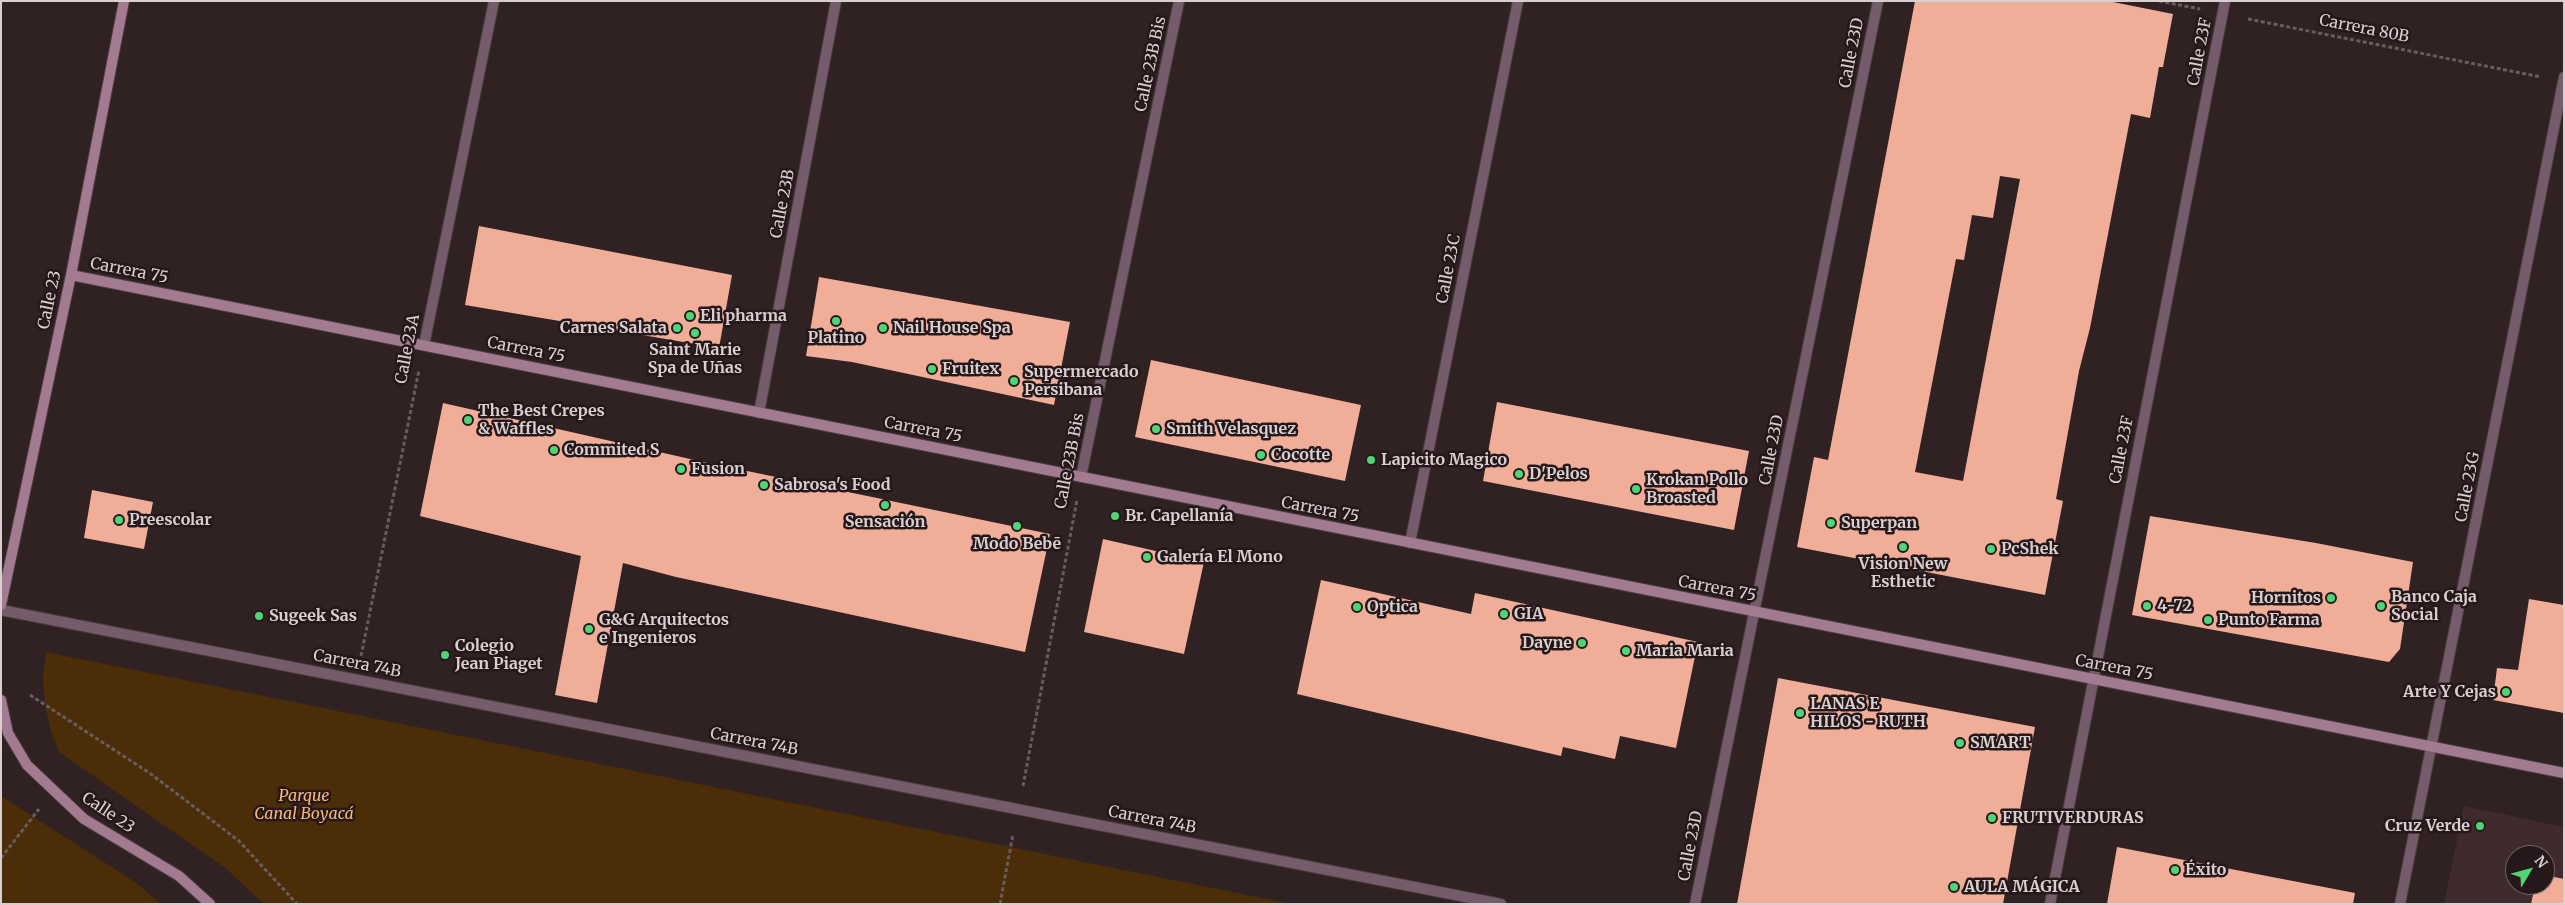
<!DOCTYPE html>
<meta charset="utf-8">
<style>
body{margin:0}
#map{position:relative;width:2565px;height:905px;overflow:hidden;background:#302123;font-family:Merriweather,serif}
canvas{display:block}
.frame{position:absolute;inset:0;border:2px solid #d9cfd0;pointer-events:none}
.north{position:absolute;left:2505px;top:845px;width:50px;height:50px;box-sizing:border-box;background:#26181a;border:1px solid #6e6163;border-radius:50%;rotate:53deg;font-size:14px;font-weight:700;line-height:20px;text-align:center;color:#d9cfd0}
.north::after{content:'';display:block;margin:auto;width:18px;height:22px;background:#4dd676;clip-path:polygon(50% 0,100% 100%,50% 72%,0 100%)}
</style>
<div id="map">
<canvas width="2565" height="905"></canvas>
<div class="frame"></div>
<div class="north">N</div>
</div>
<script>
const context = document.querySelector('canvas').getContext('2d');
context.lineJoin = 'round';
function fill(path, color) { context.fillStyle = color; context.fill(path, 'evenodd'); }
const shape = rows => new Path2D(rows.map(r => 'M' + r).join(''));
function trace(path, color, width, dash) { context.strokeStyle = color; context.lineWidth = width; context.lineCap = dash ? 'butt' : 'round'; context.setLineDash(dash || []); context.stroke(path); }
function label(font, color, halo, rows, align = 'center') {
  context.font = font + ' Merriweather,serif'; context.lineWidth = 5; context.setLineDash([]); context.textBaseline = 'middle'; context.strokeStyle = halo; context.fillStyle = color; for (const [text, x, y, turn = 0] of rows) {
    context.save(); context.translate(x, y); context.rotate((+turn || 0) * Math.PI / 180); context.textAlign = isNaN(turn) ? turn : align; if (halo) context.strokeText(text, 0, 0); context.fillText(text, 0, 0); context.restore();
  }
}
const built = shape([
 [2464,806,2564,827,2564,879,2545,875,2545,855,2540,855,2540,850,2539,855,2515,855,2515,885,2534,885,2531,904,2444,904]
]);
const green = shape([
 [46,652,1292,904,264,904,224,867,59,752,50,728,45,704,43,677],
 [1,796,135,882,161,904,1,904]
]);
const building = shape([
 [1915,1,2108,1,2173,14,2163,67,2159,67,2150,118,2131,114,2090,328,2079,371,2056,499,2063,501,2045,595,1797,547,1814,457,1828,460],
 [2000,176,2020,179,1963,481,1915,472,1956,259,1964,260,1972,215,1993,218],
 [479,226,732,275,719,348,465,305],
 [819,277,1070,322,1054,405,852,362,806,356],
 [1151,360,1361,405,1345,481,1135,437],
 [1497,402,1749,451,1734,530,1483,481],
 [443,403,699,461,1050,534,1025,652,676,577,623,563,597,703,555,695,581,556,420,516],
 [92,490,153,502,144,549,84,538],
 [2150,516,2316,543,2413,562,2400,649,2389,662,2132,615],
 [1103,539,1204,562,1184,654,1084,632],
 [1321,580,1471,614,1475,593,1698,642,1676,748,1620,736,1615,759,1563,747,1561,756,1297,694],
 [2529,599,2564,605,2564,713,2493,700,2497,668,2518,670],
 [1778,678,2035,727,2003,904,1737,904],
 [2117,847,2355,893,2353,904,2107,904],
 [2545,875,2564,879,2564,904,2531,904,2535,885,2545,885]
]);
const path = shape([
 [2159,1,2200,9],
 [2248,19,2541,77],
 [361,656,419,370],
 [30,695,151,774,239,841,297,904],
 [1023,786,1077,500],
 [1,858,39,809],
 [1000,904,1013,834]
]);
const street = shape([
 [424,345,494,1],
 [759,413,836,1],
 [1081,477,1179,1],
 [1410,543,1518,1],
 [1,610,1501,904],
 [1695,904,1878,1],
 [2050,904,2225,1],
 [2400,904,2564,77]
]);
const secondary = shape([
 [71,275,2564,773],
 [1,605,71,275,124,1],
 [1,700,8,733,27,765,84,819,179,876,210,904]
]);
const markers = [
 [690,316,5,"#4dd676"],
 [836,321,5,"#4dd676"],
 [677,328,5,"#4dd676"],
 [883,328,5,"#4dd676"],
 [695,333,5,"#4dd676"],
 [932,369,5,"#4dd676"],
 [1014,381,5,"#4dd676"],
 [468,420,5,"#4dd676"],
 [1156,429,5,"#4dd676"],
 [554,450,5,"#4dd676"],
 [1261,455,5,"#4dd676"],
 [1371,460,5,"#4dd676"],
 [681,469,5,"#4dd676"],
 [1519,474,5,"#4dd676"],
 [764,485,5,"#4dd676"],
 [1636,489,5,"#4dd676"],
 [885,505,5,"#4dd676"],
 [1115,516,5,"#4dd676"],
 [119,520,5,"#4dd676"],
 [1831,523,5,"#4dd676"],
 [1017,526,5,"#4dd676"],
 [1903,547,5,"#4dd676"],
 [1991,549,5,"#4dd676"],
 [1147,557,5,"#4dd676"],
 [2331,598,5,"#4dd676"],
 [2147,606,5,"#4dd676"],
 [2381,606,5,"#4dd676"],
 [1357,607,5,"#4dd676"],
 [1504,614,5,"#4dd676"],
 [259,616,5,"#4dd676"],
 [2208,620,5,"#4dd676"],
 [589,629,5,"#4dd676"],
 [1582,643,5,"#4dd676"],
 [1626,651,5,"#4dd676"],
 [445,655,5,"#4dd676"],
 [2506,692,5,"#4dd676"],
 [1800,713,5,"#4dd676"],
 [1960,743,5,"#4dd676"],
 [1992,818,5,"#4dd676"],
 [2480,826,5,"#4dd676"],
 [2175,870,5,"#4dd676"],
 [1954,887,5,"#4dd676"]
];
const streetNames = [
 ["Carrera 80B",2364,29,11],
 ["Calle 23F",2200,52,-79],
 ["Calle 23D",1852,53,-79],
 ["Calle 23B Bis",1151,64,-78],
 ["Calle 23B",783,204,-79],
 ["Calle 23C",1449,269,-79],
 ["Carrera 75",129,271,11],
 ["Calle 23",50,300,-78],
 ["Calle 23A",408,349,-79],
 ["Carrera 75",526,350,11],
 ["Carrera 75",923,430,11],
 ["Calle 23D",1772,450,-79],
 ["Calle 23F",2122,450,-79],
 ["Calle 23B Bis",1070,461,-79],
 ["Calle 23G",2468,487,-79],
 ["Carrera 75",1320,510,11],
 ["Carrera 75",1717,589,11],
 ["Carrera 74B",357,664,11],
 ["Carrera 75",2114,668,11],
 ["Carrera 74B",754,742,11],
 ["Calle 23",108,813,34],
 ["Carrera 74B",1152,820,11],
 ["Calle 23D",1691,846,-79]
];
const poiNames = [
 ["Eli pharma",700,316],
 ["Carnes Salata",667,328,"right"],
 ["Nail House Spa",893,328],
 ["Platino",836,338,"center"],
 ["Saint Marie",695,350,"center"],
 ["Spa de Uñas",695,368,"center"],
 ["Fruitex",942,369],
 ["Supermercado",1024,372],
 ["Persibana",1024,390],
 ["The Best Crepes",478,411],
 ["& Waffles",478,429],
 ["Smith Velasquez",1166,429],
 ["Commited S",564,450],
 ["Cocotte",1271,455],
 ["Lapicito Magico",1381,460],
 ["Fusion",691,469],
 ["D'Pelos",1529,474],
 ["Krokan Pollo",1646,480],
 ["Broasted",1646,498],
 ["Sabrosa's Food",774,485],
 ["Br. Capellanía",1125,516],
 ["Preescolar",129,520],
 ["Sensación",885,522,"center"],
 ["Superpan",1841,523],
 ["Modo Bebē",1017,544,"center"],
 ["PcShek",2001,549],
 ["Galería El Mono",1157,557],
 ["Vision New",1903,564,"center"],
 ["Esthetic",1903,582,"center"],
 ["Banco Caja",2391,597],
 ["Social",2391,615],
 ["Hornitos",2321,598,"right"],
 ["4-72",2157,606],
 ["Optica",1367,607],
 ["GIA",1514,614],
 ["Sugeek Sas",269,616],
 ["G&G Arquitectos",599,620],
 ["e Ingenieros",599,638],
 ["Punto Farma",2218,620],
 ["Dayne",1572,643,"right"],
 ["Colegio",455,646],
 ["Jean Piaget",455,664],
 ["Maria Maria",1636,651],
 ["Arte Y Cejas",2496,692,"right"],
 ["LANAS E",1810,704],
 ["HILOS - RUTH",1810,722],
 ["SMART",1970,743],
 ["FRUTIVERDURAS",2002,818],
 ["Cruz Verde",2470,826,"right"],
 ["Éxito",2185,870],
 ["AULA MÁGICA",1964,887]
];
const parkNames = [
 ["Parque",304,796],
 ["Canal Boyacá",304,814]
];
fill(built, '#3f2a2c');
fill(green, '#4b2d07');
fill(building, '#f0ad97');
trace(street, '#4b3d3f', 12);
trace(secondary, '#4b3d3f', 12);
trace(path, '#695c5e', 3, [4, 2.5]);
trace(street, '#755c6a', 10);
trace(secondary, '#a27b90', 10);
for (const [x, y, r, color] of markers) { const dot = new Path2D(); dot.arc(x, y, r, 0, 2 * Math.PI); context.fillStyle = color; context.fill(dot); trace(dot, '#26181a', 2); }
label('16px', '#d9cfd0', '#26181a', streetNames);
label('bold 16px', '#d9cfd0', '#26181a', poiNames, 'left');
label('italic 16px', '#f9b973', '#26181a', parkNames);
</script>
